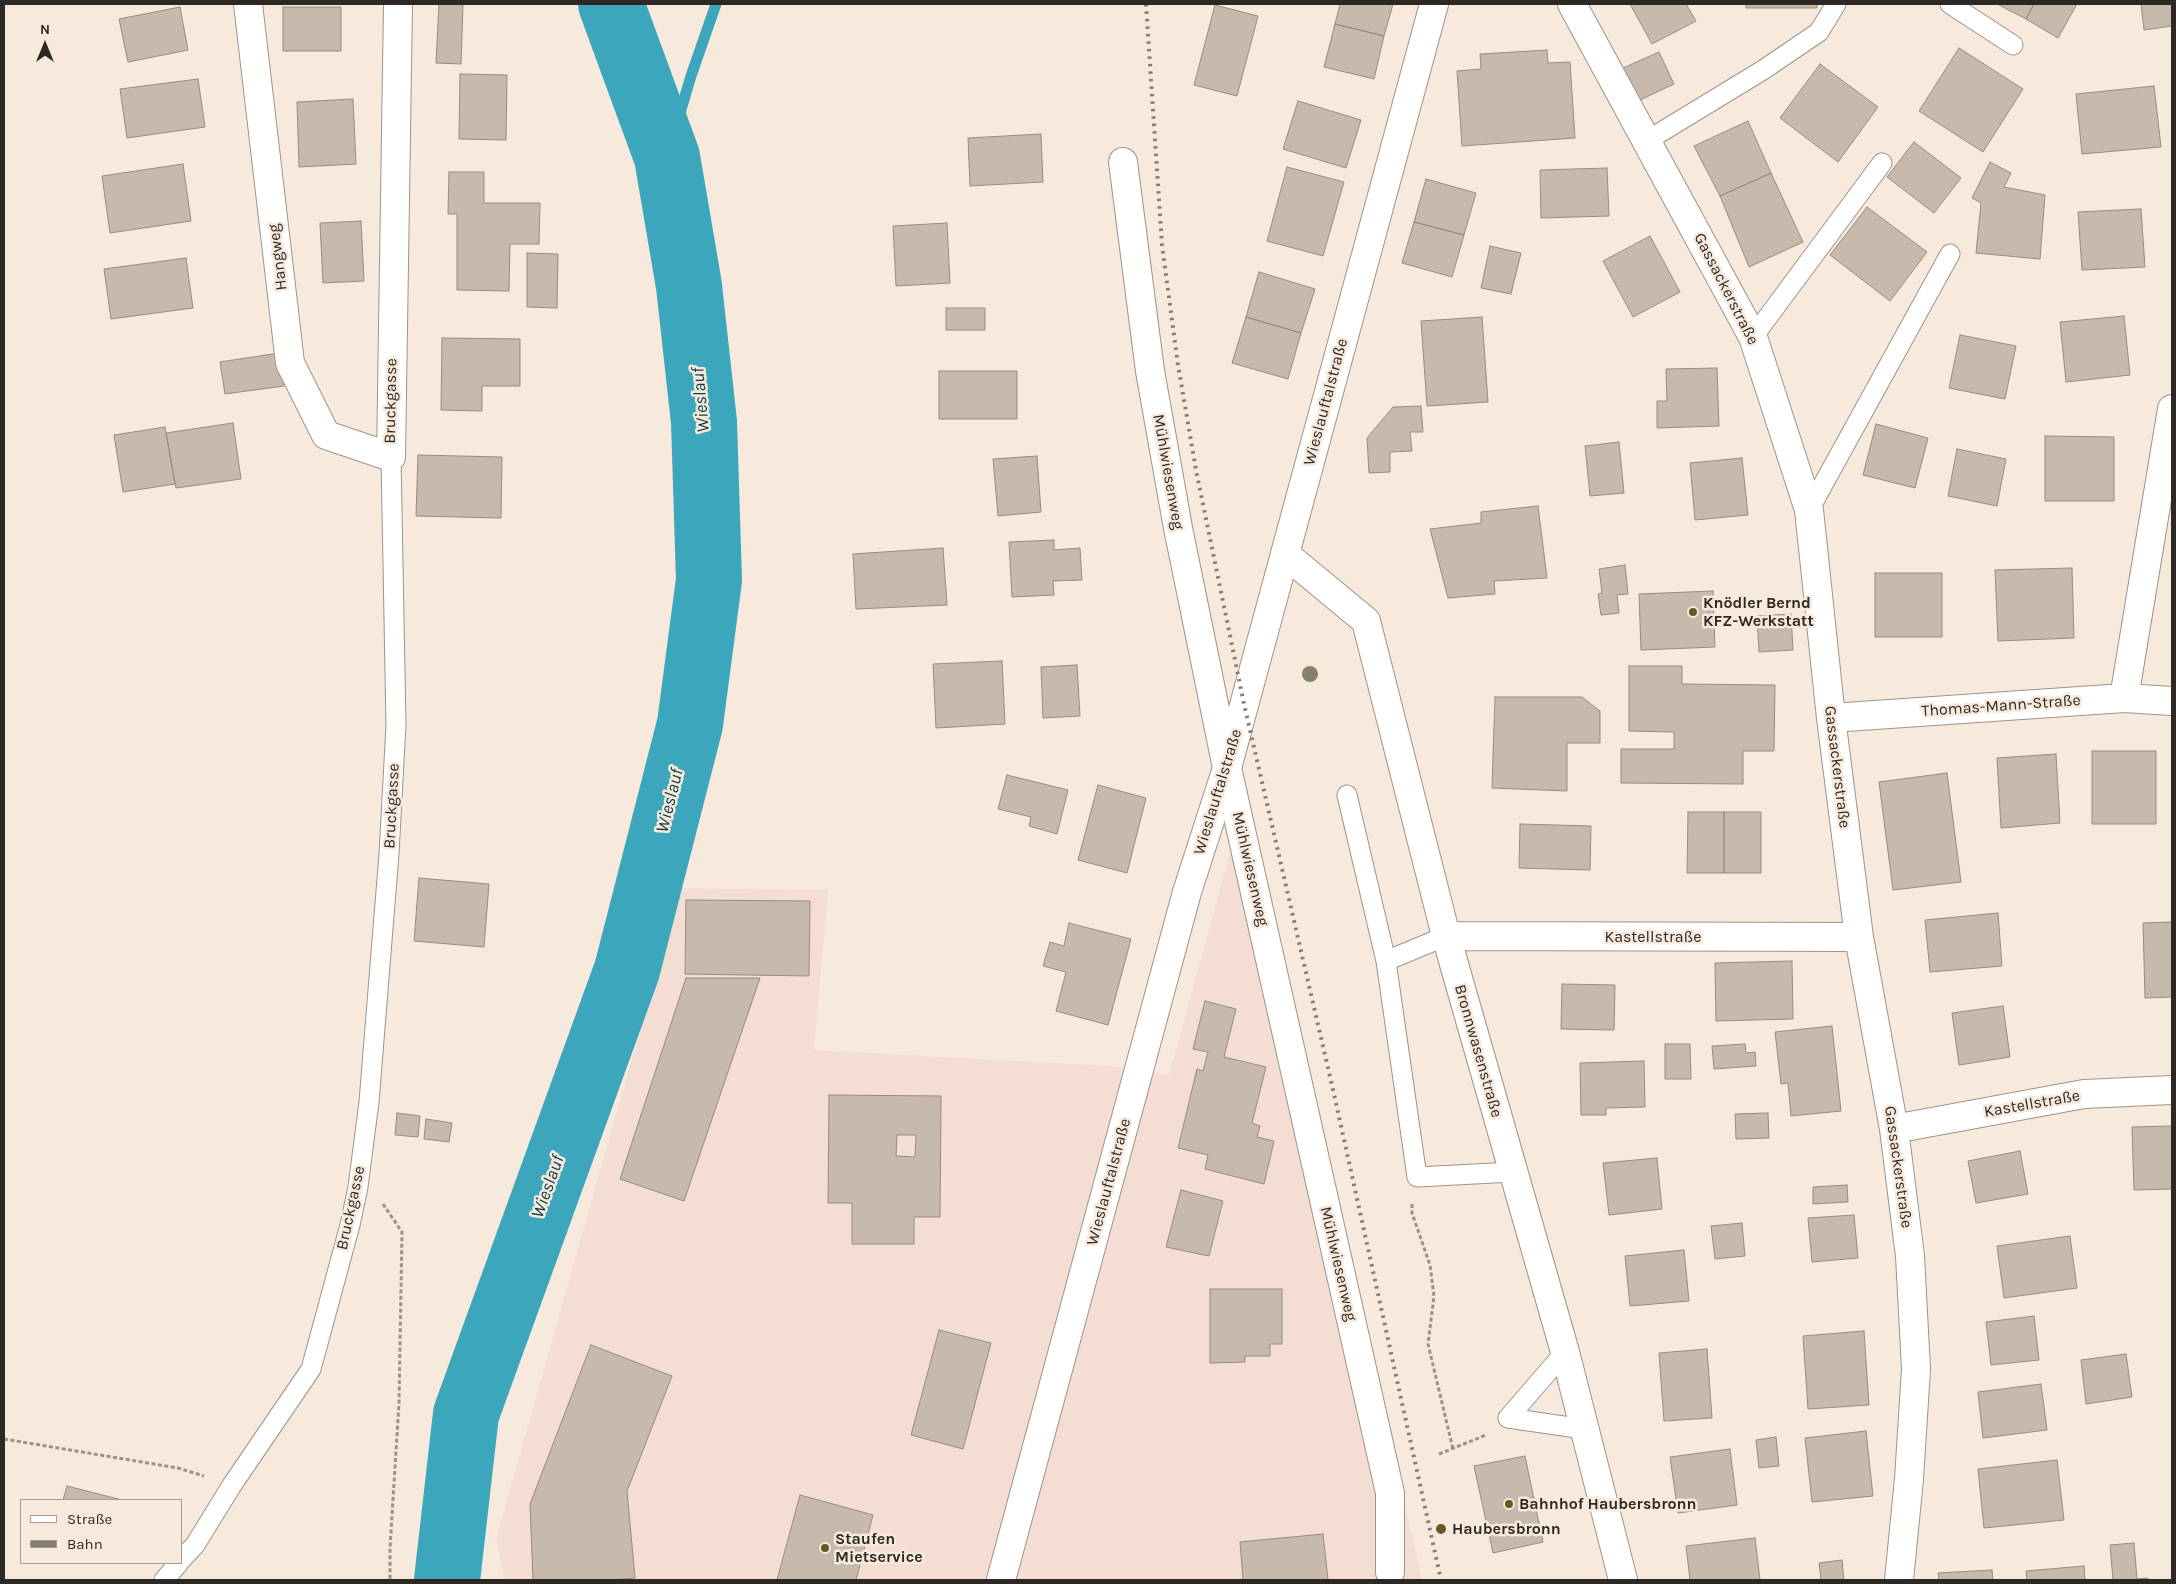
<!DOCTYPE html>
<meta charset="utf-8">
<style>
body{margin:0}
#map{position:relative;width:2176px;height:1584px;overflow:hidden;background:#f7eadd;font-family:Karla,sans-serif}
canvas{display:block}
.frame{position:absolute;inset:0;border:5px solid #2d2823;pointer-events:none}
.legend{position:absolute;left:20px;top:1499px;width:162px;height:65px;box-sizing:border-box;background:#f7eadd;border:1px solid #a69c93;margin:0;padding:6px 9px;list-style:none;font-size:15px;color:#2d2823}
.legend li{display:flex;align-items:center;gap:10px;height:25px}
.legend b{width:25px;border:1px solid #a69c93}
.north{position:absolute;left:20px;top:20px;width:50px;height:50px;-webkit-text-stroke:4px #f7eadd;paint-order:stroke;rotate:0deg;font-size:14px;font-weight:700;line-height:20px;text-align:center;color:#2d2823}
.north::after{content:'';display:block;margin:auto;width:18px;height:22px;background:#2d2823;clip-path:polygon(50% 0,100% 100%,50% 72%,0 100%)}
</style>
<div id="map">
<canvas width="2176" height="1584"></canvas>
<div class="frame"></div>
<ul class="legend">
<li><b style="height:6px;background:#fff"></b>Straße</li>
<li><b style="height:6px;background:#857d74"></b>Bahn</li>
</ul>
<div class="north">N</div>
</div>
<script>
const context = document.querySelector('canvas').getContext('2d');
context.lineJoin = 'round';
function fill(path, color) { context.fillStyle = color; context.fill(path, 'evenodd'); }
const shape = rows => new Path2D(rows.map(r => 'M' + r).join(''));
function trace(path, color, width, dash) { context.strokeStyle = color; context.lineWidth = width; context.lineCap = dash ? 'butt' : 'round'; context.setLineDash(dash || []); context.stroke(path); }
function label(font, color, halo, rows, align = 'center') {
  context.font = font + ' Karla,sans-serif'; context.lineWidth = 5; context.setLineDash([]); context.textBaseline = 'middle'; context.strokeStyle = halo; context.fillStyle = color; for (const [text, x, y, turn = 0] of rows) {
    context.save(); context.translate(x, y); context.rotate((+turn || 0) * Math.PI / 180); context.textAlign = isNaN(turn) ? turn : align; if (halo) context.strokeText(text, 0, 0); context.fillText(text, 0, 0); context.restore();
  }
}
const industrial = shape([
 [1244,803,1422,1580,505,1580,496,1539,680,888,828,890,814,1050,1110,1066,1169,1075]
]);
const stream = shape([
 [667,157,691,76,716,4]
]);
const river = shape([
 [447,1580,466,1414,627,970,690,724,709,580,704,422,689,286,667,157,611,4]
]);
const building = shape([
 [439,4,463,4,461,64,436,63,439,4],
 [1340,4,1393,4,1384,36,1335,24,1340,4],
 [1630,4,1686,4,1696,21,1652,44,1630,4],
 [1746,4,1817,4,1817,8,1746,8,1746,4],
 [1997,4,2034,4,2026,19,1997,4],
 [2034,4,2077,4,2058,38,2026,19,2034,4],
 [2141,4,2172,4,2172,26,2144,30,2141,4],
 [1215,5,1258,16,1237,96,1194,85,1215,5],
 [180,7,188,50,128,62,119,19,180,7],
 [283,7,341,7,341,51,283,51,283,7],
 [1335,24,1384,36,1374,79,1324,67,1335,24],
 [1959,48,2023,89,1983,152,1919,111,1959,48],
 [1547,50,1548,63,1570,62,1575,138,1462,146,1457,71,1481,69,1480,54,1547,50],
 [1659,52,1674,84,1638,101,1623,68,1659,52],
 [1820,64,1878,107,1838,162,1780,118,1820,64],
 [460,74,507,75,506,140,459,139,460,74],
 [198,79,205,127,127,138,120,89,198,79],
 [2154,86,2161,147,2082,154,2076,94,2154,86],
 [353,99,356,164,299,167,297,102,353,99],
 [1298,101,1361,120,1346,168,1283,149,1298,101],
 [1748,121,1771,173,1720,196,1694,146,1748,121],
 [1041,134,1043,182,970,186,968,138,1041,134],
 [1914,142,1961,178,1934,213,1887,177,1914,142],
 [1990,162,2011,173,2004,187,2045,195,2040,259,1976,253,1981,203,1972,198,1990,162],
 [183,164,191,221,110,233,102,176,183,164],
 [1287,167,1344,182,1323,256,1267,241,1287,167],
 [1607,168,1609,216,1541,218,1540,170,1607,168],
 [449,172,484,172,484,203,540,203,539,244,510,244,509,291,457,290,457,214,448,214,449,172],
 [1771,173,1803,242,1749,267,1720,196,1771,173],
 [1426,179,1476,193,1464,235,1414,222,1426,179],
 [1867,207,1927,252,1890,301,1830,255,1867,207],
 [2141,209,2145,267,2082,270,2078,212,2141,209],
 [361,221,364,281,323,283,320,223,361,221],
 [1414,222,1464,235,1452,277,1402,263,1414,222],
 [947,223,950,283,896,286,893,226,947,223],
 [1650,236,1680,292,1633,317,1603,261,1650,236],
 [1490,246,1521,253,1511,294,1481,288,1490,246],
 [527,253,558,254,557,308,527,307,527,253],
 [186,258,193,308,111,319,104,269,186,258],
 [1259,272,1315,289,1301,333,1246,317,1259,272],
 [946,308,985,308,985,330,946,330,946,308],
 [2124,316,2130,375,2066,382,2060,322,2124,316],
 [1246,317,1301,333,1288,379,1232,363,1246,317],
 [1482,317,1488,402,1427,406,1421,321,1482,317],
 [1960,335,2016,346,2005,399,1949,388,1960,335],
 [442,338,520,339,520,386,482,386,482,411,441,410,442,338],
 [279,353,284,386,225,394,220,362,279,353],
 [1717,368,1719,426,1657,428,1657,401,1667,401,1666,369,1717,368],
 [939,371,1017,371,1017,419,939,419,939,371],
 [1421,406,1423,432,1410,432,1412,451,1390,452,1390,472,1369,473,1367,438,1393,407,1421,406],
 [233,423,241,479,176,488,166,433,233,423],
 [1876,424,1928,438,1915,488,1863,475,1876,424],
 [165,427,175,484,123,492,114,435,165,427],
 [2045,436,2114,437,2114,501,2045,501,2045,436],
 [1619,442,1624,493,1590,496,1585,446,1619,442],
 [1957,449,2006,459,1997,506,1948,496,1957,449],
 [418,455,502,457,501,518,416,516,418,455],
 [1037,456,1041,512,998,516,993,459,1037,456],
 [1742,458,1748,515,1695,520,1690,463,1742,458],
 [1538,506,1547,578,1494,581,1495,594,1448,598,1430,529,1481,523,1481,512,1538,506],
 [1054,540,1054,550,1080,548,1082,580,1053,581,1054,595,1012,597,1009,542,1054,540],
 [943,548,947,605,856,609,853,554,943,548],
 [1625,565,1628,594,1617,595,1619,613,1601,615,1598,594,1602,593,1599,569,1625,565],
 [2072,568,2074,638,1998,641,1995,570,2072,568],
 [1875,573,1942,573,1942,637,1875,637,1875,573],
 [1713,591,1715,647,1641,650,1639,594,1713,591],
 [1791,614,1793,650,1759,652,1757,616,1791,614],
 [1002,661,1005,724,936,728,933,664,1002,661],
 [1077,665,1080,716,1043,718,1041,667,1077,665],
 [1629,666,1682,666,1682,684,1775,685,1774,751,1743,751,1743,784,1621,783,1621,749,1674,749,1674,732,1629,731,1629,666],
 [1495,697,1582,697,1600,711,1600,743,1567,743,1567,791,1492,788,1495,697],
 [2092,751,2156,751,2156,824,2092,824,2092,751],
 [2056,754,2060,823,2001,828,1997,758,2056,754],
 [1947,773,1961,882,1893,890,1879,782,1947,773],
 [1007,775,1068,790,1057,834,1029,826,1031,817,998,809,1007,775],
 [1098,785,1146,798,1127,873,1078,860,1098,785],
 [1688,812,1724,812,1724,873,1687,873,1688,812],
 [1724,812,1761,812,1761,873,1724,873,1724,812],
 [1520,824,1591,826,1590,870,1519,868,1520,824],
 [419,878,489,884,484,947,414,941,419,878],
 [686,900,810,901,809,976,685,974,686,900],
 [1998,913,2002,966,1930,972,1925,920,1998,913],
 [2172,922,2172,997,2145,998,2143,923,2172,922],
 [1069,923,1131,939,1108,1025,1056,1011,1066,972,1043,966,1050,942,1064,946,1069,923],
 [1792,961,1793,1019,1716,1021,1715,963,1792,961],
 [686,978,760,978,684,1201,620,1179,686,978],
 [1562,984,1615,985,1614,1030,1561,1029,1562,984],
 [1205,1001,1236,1009,1224,1057,1266,1067,1252,1123,1260,1126,1257,1137,1274,1141,1264,1184,1205,1169,1208,1155,1178,1148,1197,1069,1203,1071,1208,1052,1193,1049,1205,1001],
 [2003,1006,2010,1057,1959,1065,1952,1013,2003,1006],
 [1832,1026,1841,1111,1791,1116,1788,1083,1781,1084,1775,1032,1832,1026],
 [1665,1044,1690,1044,1691,1079,1665,1079,1665,1044],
 [1745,1044,1746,1053,1755,1052,1756,1066,1714,1069,1712,1046,1745,1044],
 [1644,1061,1645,1107,1606,1108,1606,1115,1581,1115,1580,1063,1644,1061],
 [829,1095,941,1096,940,1217,914,1217,914,1244,852,1244,852,1203,828,1203,829,1095],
 [897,1135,916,1135,915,1157,896,1156,897,1135],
 [397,1113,420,1116,418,1137,395,1135,397,1113],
 [1768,1113,1769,1138,1736,1139,1735,1114,1768,1113],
 [426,1119,452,1123,449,1142,424,1139,426,1119],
 [2172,1126,2172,1189,2134,1190,2132,1127,2172,1126],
 [2020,1151,2028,1194,1976,1203,1968,1161,2020,1151],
 [1657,1158,1662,1209,1609,1215,1603,1163,1657,1158],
 [1847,1185,1848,1202,1813,1204,1813,1187,1847,1185],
 [1181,1190,1223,1201,1209,1256,1166,1247,1181,1190],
 [1854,1215,1858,1258,1812,1262,1808,1218,1854,1215],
 [1742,1223,1745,1256,1715,1259,1711,1226,1742,1223],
 [2070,1236,2077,1288,2004,1298,1997,1246,2070,1236],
 [1684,1250,1689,1301,1630,1306,1625,1256,1684,1250],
 [1210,1289,1282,1289,1282,1344,1270,1344,1270,1356,1245,1356,1245,1362,1210,1363,1210,1289],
 [2034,1316,2039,1360,1991,1365,1986,1322,2034,1316],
 [939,1330,991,1343,963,1449,911,1435,939,1330],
 [1864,1331,1869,1405,1808,1409,1803,1336,1864,1331],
 [591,1345,672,1376,627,1491,635,1578,612,1580,533,1580,530,1504,591,1345],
 [1707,1349,1712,1418,1664,1421,1659,1353,1707,1349],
 [2126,1354,2132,1397,2086,1404,2081,1360,2126,1354],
 [2041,1384,2047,1430,1983,1438,1978,1392,2041,1384],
 [1866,1431,1873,1496,1812,1502,1805,1438,1866,1431],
 [1776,1437,1779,1466,1759,1468,1756,1440,1776,1437],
 [1730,1449,1737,1505,1678,1513,1670,1457,1730,1449],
 [1525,1456,1543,1542,1493,1553,1474,1466,1525,1456],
 [2057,1460,2064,1520,1984,1528,1978,1469,2057,1460],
 [67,1486,122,1500,63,1500,67,1486],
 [800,1495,873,1515,856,1580,777,1580,800,1495],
 [1323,1534,1328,1580,1243,1580,1240,1542,1323,1534],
 [1755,1538,1760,1580,1690,1580,1686,1546,1755,1538],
 [2134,1543,2137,1579,2148,1578,2148,1580,2113,1580,2110,1545,2134,1543],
 [1842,1560,1844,1580,1821,1580,1819,1563,1842,1560],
 [2084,1566,2085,1580,2027,1580,2026,1571,2084,1566],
 [1992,1570,1993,1580,1939,1580,1938,1573,1992,1570]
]);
const path = shape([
 [383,1204,402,1232,399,1403,390,1548,390,1580],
 [1412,1204,1412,1213,1430,1265,1434,1296,1428,1344,1453,1449],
 [4,1439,178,1468,204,1476],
 [1439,1454,1486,1435]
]);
const service = shape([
 [1950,4,2013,45],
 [1648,140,1763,70,1819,32,1836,4],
 [1753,337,1882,163],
 [1809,510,1950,254],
 [1347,795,1386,961,1417,1177,1513,1172],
 [1386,961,1446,936],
 [1508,1418,1565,1352],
 [1508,1418,1584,1429],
 [181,1560,195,1545,232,1485,311,1369,350,1225,358,1187,369,1102,389,854,396,725,391,457],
 [164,1580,179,1563]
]);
const minor = shape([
 [248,4,290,363,326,435,391,457,398,4],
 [1572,4,1753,337,1809,510,1831,718,1859,937,1894,1129,1910,1256,1916,1369,1909,1479,1899,1580],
 [1123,162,1150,371,1178,528,1227,768,1390,1493,1390,1572],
 [1285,554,1366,621,1446,936,1565,1352,1623,1580],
 [2124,698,2172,409],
 [1831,718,2124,698,2172,701],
 [1446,936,1859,937],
 [1894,1129,2084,1094,2172,1090]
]);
const tertiary = shape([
 [1001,1580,1187,892,1227,768,1434,4]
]);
const rail = shape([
 [1146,4,1162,245,1178,365,1196,470,1244,704,1334,1094,1441,1580]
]);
const trees = [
 [1310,674]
];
const markers = [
 [1693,612,5,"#675725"],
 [1509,1504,5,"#675725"],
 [1441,1529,6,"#675725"],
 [825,1548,5,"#675725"]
];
const streetNames = [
 ["Hangweg",278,257,-97],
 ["Gassackerstraße",1726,289,63],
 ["Bruckgasse",391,401,-89],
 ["Wieslauftalstraße",1326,402,-75],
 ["Mühlwiesenweg",1168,472,80],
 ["Thomas-Mann-Straße",2001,706,-4],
 ["Gassackerstraße",1837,767,83],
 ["Wieslauftalstraße",1218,792,-73],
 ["Bruckgasse",392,806,-87],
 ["Mühlwiesenweg",1250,869,77],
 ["Kastellstraße",1653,937],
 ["Bronnwasenstraße",1478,1051,74],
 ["Kastellstraße",2032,1104,-10],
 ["Gassackerstraße",1898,1167,82],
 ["Wieslauftalstraße",1109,1182,-75],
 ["Bruckgasse",351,1208,-78],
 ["Mühlwiesenweg",1338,1264,77]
];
const poiNames = [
 ["Knödler Bernd",1703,603],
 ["KFZ-Werkstatt",1703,621],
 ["Bahnhof Haubersbronn",1519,1504],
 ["Haubersbronn",1452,1529],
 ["Staufen",835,1539],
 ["Mietservice",835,1557]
];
const waterNames = [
 ["Wieslauf",701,400,-95],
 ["Wieslauf",670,801,-76],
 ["Wieslauf",548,1187,-70]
];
fill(industrial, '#f4ddd2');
trace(stream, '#3ba6bc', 11);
trace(river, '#3ba6bc', 66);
fill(building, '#c7baad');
trace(building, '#978b7f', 1);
trace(service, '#9f9386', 21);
trace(minor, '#9f9386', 30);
trace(tertiary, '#9f9386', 30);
trace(path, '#9b9289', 3, [4, 2.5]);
trace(service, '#fff', 19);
trace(minor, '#fff', 28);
trace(tertiary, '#fff', 28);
trace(rail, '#857d74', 4, [2.5, 5]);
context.fillStyle = '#85826a';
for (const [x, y] of trees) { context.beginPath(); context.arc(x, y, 8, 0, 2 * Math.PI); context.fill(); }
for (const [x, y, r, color] of markers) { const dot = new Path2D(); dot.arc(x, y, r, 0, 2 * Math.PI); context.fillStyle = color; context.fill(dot); trace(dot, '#f7eadd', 2); }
label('16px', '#2d2823', '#f7eadd', streetNames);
label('bold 16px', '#2d2823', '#f7eadd', poiNames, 'left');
label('italic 18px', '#0c3c46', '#f7eadd', waterNames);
</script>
